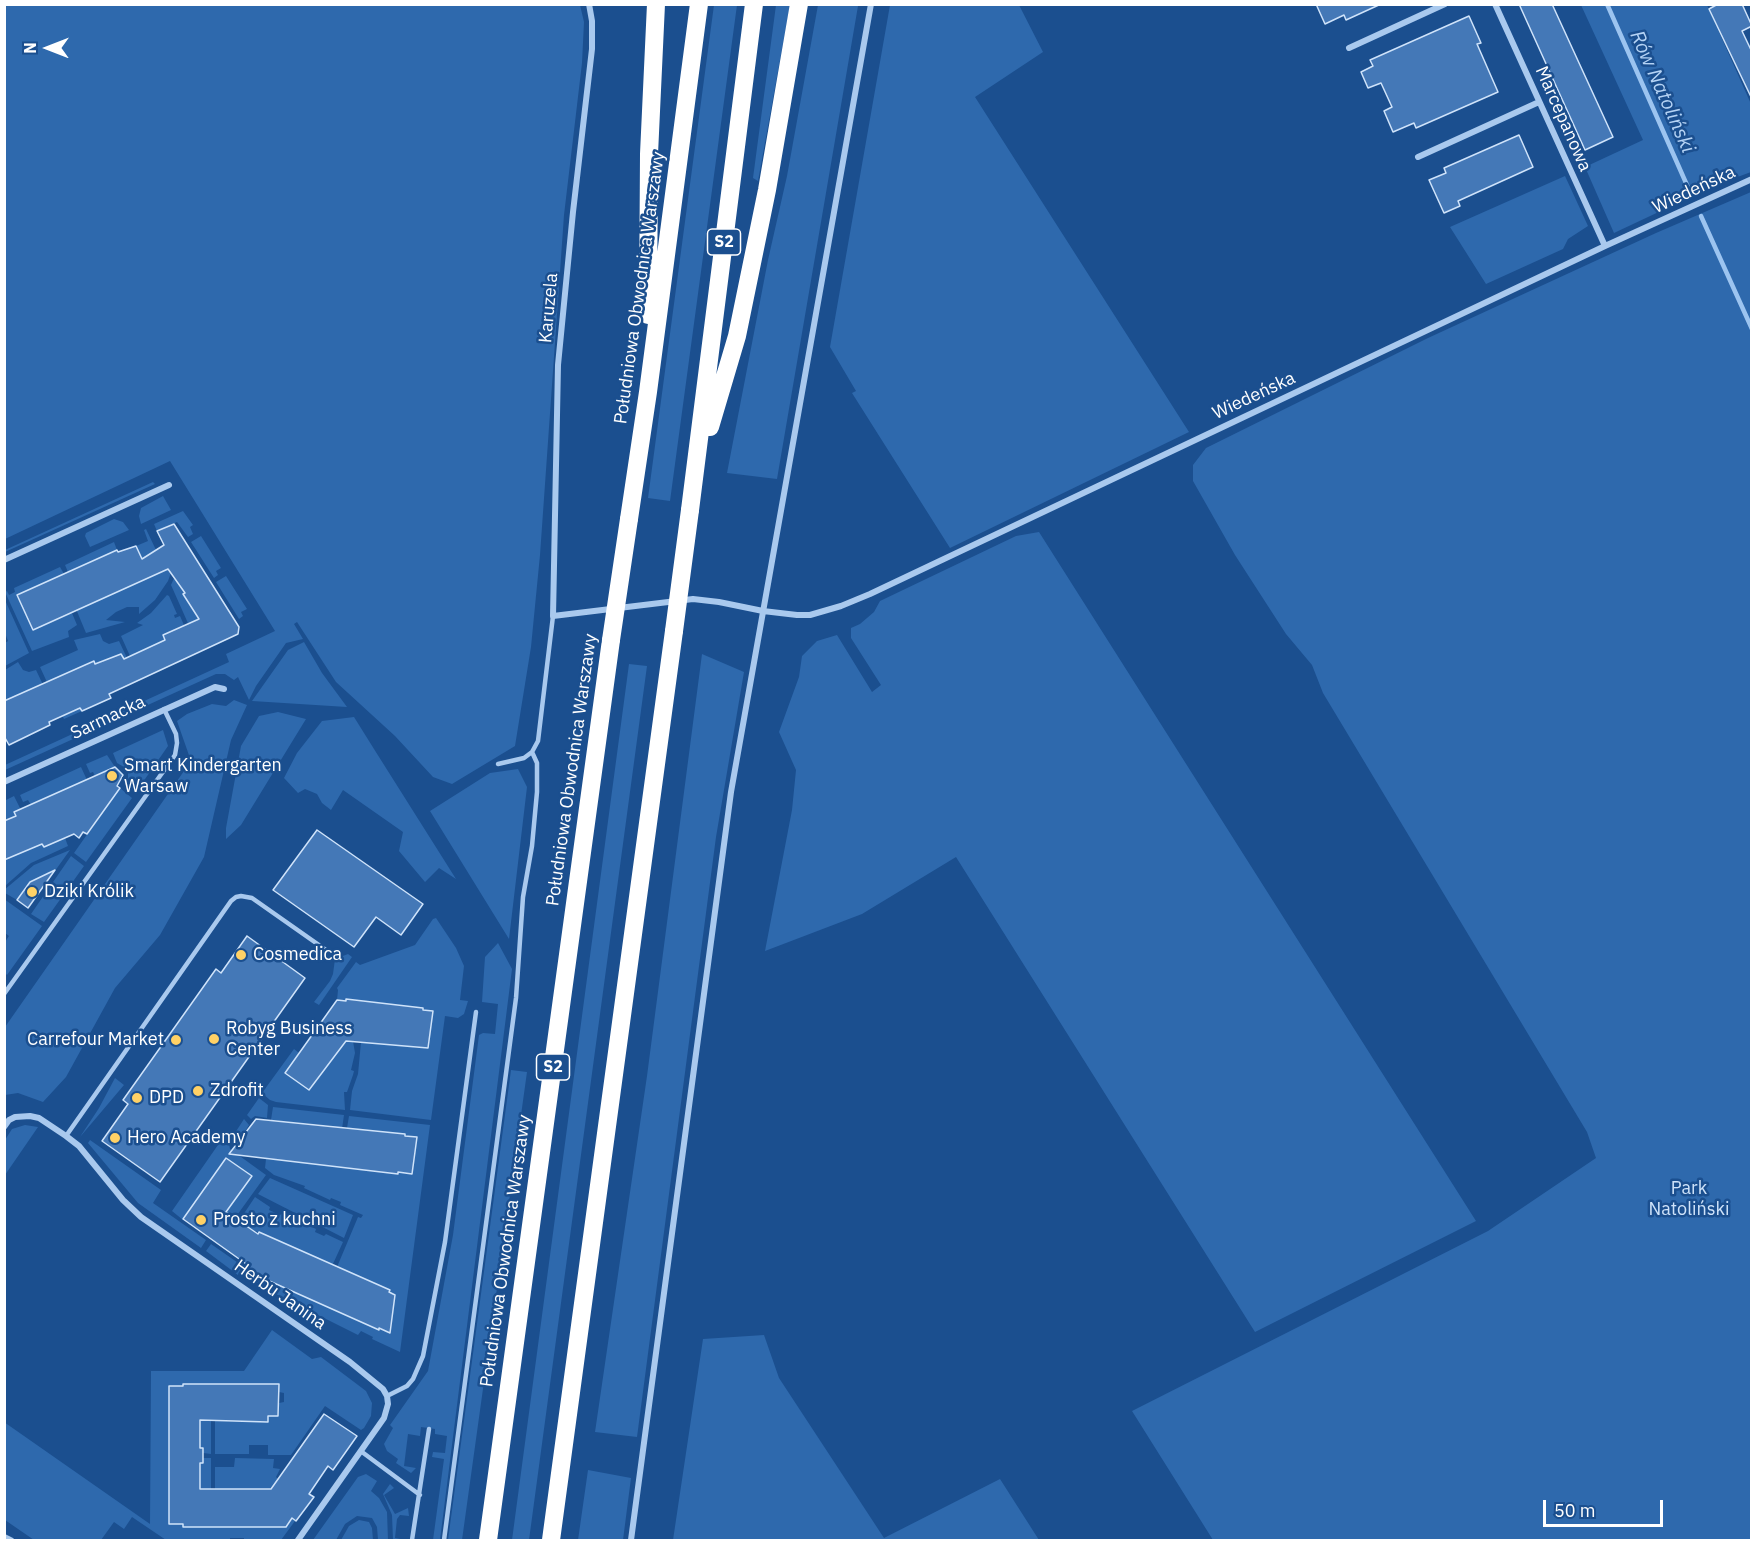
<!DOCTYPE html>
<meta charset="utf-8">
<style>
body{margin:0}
#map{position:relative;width:1756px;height:1545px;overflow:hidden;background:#1b4f8f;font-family:"IBM Plex Sans",sans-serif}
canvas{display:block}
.frame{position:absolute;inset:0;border:6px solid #fff;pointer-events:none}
.north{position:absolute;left:18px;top:18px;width:60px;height:60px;-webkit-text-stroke:4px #1b4f8f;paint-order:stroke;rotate:270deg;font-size:16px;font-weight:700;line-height:24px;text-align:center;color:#fff}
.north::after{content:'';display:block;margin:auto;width:21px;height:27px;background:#fff;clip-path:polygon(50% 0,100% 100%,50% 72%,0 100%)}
.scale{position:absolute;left:1543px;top:1500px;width:120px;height:27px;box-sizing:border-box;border:3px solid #fff;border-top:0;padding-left:8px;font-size:18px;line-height:21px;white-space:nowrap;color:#fff;-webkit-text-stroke:4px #1b4f8f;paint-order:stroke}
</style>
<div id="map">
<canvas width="1756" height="1545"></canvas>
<div class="frame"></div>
<div class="north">N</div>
<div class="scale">50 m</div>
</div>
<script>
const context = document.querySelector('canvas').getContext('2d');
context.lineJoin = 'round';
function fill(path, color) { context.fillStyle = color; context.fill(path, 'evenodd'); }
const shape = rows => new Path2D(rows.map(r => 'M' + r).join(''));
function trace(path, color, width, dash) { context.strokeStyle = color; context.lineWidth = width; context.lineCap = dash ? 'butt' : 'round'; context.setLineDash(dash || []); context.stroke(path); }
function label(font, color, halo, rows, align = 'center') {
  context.font = font + ' "IBM Plex Sans",sans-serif'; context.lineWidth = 5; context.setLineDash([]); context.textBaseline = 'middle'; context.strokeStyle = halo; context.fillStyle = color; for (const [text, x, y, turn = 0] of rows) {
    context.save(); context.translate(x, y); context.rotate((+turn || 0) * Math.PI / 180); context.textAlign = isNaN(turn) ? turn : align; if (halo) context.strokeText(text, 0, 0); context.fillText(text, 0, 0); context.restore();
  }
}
const green = shape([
 [5,4,580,5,584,22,582,63,564,215,540,555,531,647,515,746,452,784,433,777,395,736,336,682,297,622,294,624,303,639,286,643,256,686,249,700,238,677,234,680,225,674,216,674,5,770,5,765,229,662,226,654,275,631,170,461,5,539],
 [714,5,737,5,670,501,648,498],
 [776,5,790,5,758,181,753,178],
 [818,5,858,6,777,479,727,473,768,260,787,176],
 [890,5,1019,5,1043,52,975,97,1189,432,950,548,852,393,856,391,830,347],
 [1581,5,1707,5,1751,104,1751,172,1716,185,1614,233,1585,167,1643,140],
 [1565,176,1588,226,1568,239,1563,249,1486,284,1450,227],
 [1751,192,1751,1540,1213,1540,1132,1411,1488,1231,1596,1158,1587,1132,1323,693,1312,665,1286,634,1235,555,1193,481,1193,465,1206,448,1428,338,1656,233],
 [153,482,155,484,5,552,5,550],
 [163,496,171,510,141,524,139,516,141,508],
 [183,511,193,525,190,527,193,534,188,537,177,522,157,531,154,524],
 [114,519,123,522,129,530,90,547,85,536,86,533],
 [146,529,156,550,172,570,168,581,155,600,139,614,139,607,127,607,116,612,106,620,125,622,86,633,76,609,150,577,136,546,148,541,144,530],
 [1039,532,1476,1221,1255,1332,956,857,862,914,765,951,792,810,796,770,779,732,799,677,802,656,817,641,837,635,872,692,881,685,851,638,851,628,860,624,874,612,880,601,1016,536],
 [201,536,221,568,216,571,218,575,214,578,191,542],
 [114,542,117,550,110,557,108,554,68,572,65,565],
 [60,567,64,574,17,596,33,630,72,613,77,625,68,631,69,637,32,651,5,592,7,591,9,595,15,592,14,588],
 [175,576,193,610,205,623,191,630,171,585],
 [226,576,247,609,241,612,243,616,239,619,216,582],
 [167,595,169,596,177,614,174,615,175,618,180,616,187,632,183,626,163,635,166,642,130,656,121,636,143,625,137,623,151,613],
 [5,600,29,653,5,666,5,643,8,641,5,633],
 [100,634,103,641,109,644,119,641,127,658,104,660,95,664,93,661,86,664,87,668,78,668,71,671,72,675,65,678,63,675,51,680,56,692,80,708,82,711,64,719,40,667,78,650,74,640],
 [304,642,322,673,347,707,252,701,288,650],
 [702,654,744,672,716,837,637,1437,595,1432,647,1076],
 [18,662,23,670,29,672,36,670,46,691,5,701,5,670],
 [629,664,647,666,529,1540,512,1540],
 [234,700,247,705,231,740,204,857,160,935,115,988,66,1077,43,1102,18,1093,5,1095,5,1027,191,761,177,721,187,714,212,704,226,706],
 [278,712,306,719,241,825,226,839,226,828,241,746,259,716],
 [354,717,374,749,456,879,439,868,425,882,399,851,403,832,343,790,331,810,322,803,317,794,305,789,298,793,284,778,297,753,322,721],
 [163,730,168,746,136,792,132,791,125,785,128,780,128,771,124,767,117,763,113,753],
 [107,755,115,767,95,776,93,772,90,773,86,764],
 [81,767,87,780,31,805,28,800,23,802,20,795],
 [518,769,527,787,509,939,430,811,490,773],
 [120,788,132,798,86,862,74,853,100,816,107,797,111,800],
 [14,796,21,810,16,816,5,821,4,801],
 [65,838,68,846,31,863,5,886,5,860,27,846,29,850,42,843,44,847],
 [70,850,52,875,49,873,30,882,17,900,5,893,4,890,34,865],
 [71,856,84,866,44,922,31,914],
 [4,899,42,926,7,975,5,973,5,942,9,936,5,933],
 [436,918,456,948,464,966,460,1000,468,1001,464,1014,458,1018,445,1016,431,1120,350,1110,352,1091,358,1074,361,1042,381,1044,382,1042,419,1048,419,1047,428,1048,433,1011,423,1010,423,1008,346,999,346,1001,337,1000,338,990,337,988,356,962,360,965,415,945,433,919],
 [498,943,512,969,440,1540,433,1540,444,1459,432,1457,433,1452,445,1453,447,1436,435,1434,435,1429,421,1427,420,1436,408,1434,404,1466,416,1468,411,1473,396,1463,398,1459,387,1451,384,1444,393,1428,390,1425,428,1371,453,1235,479,1035,483,1033,495,1034,498,1004,482,1002,485,957],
 [348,954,352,957,319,1005,314,1002,330,981,333,974,335,959],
 [347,1040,353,1041,355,1053,351,1070,354,1071,353,1075,347,1092,344,1092,345,1110,276,1102,270,1100,262,1093,294,1049,299,1053,285,1073,309,1090,333,1059,332,1058,340,1046,342,1047],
 [511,1070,527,1072,462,1540,448,1540],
 [115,1078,124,1085,80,1137,99,1108],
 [259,1098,268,1105,267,1118,255,1116,251,1119,247,1115],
 [273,1107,344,1115,342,1129,335,1128,334,1126,271,1120],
 [349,1116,430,1125,400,1352,372,1339,373,1337,361,1331,358,1335,264,1288,251,1278,253,1273,379,1329,390,1333,395,1295,337,1267,358,1217,361,1218,363,1215,340,1205,341,1202,331,1198,330,1200,304,1188,305,1186,274,1175,265,1168,266,1159,274,1160,274,1158,397,1174,398,1172,412,1174,405,1136,347,1128],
 [244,1119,249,1125,238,1142,247,1149,244,1154,233,1145,233,1136],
 [25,1125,38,1127,5,1175,5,1140,12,1129],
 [227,1132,230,1149,266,1175,235,1218,226,1212,232,1204,231,1203,252,1176,183,1220,172,1211],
 [90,1140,161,1190,153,1203,206,1240,201,1248,138,1203,88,1143],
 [270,1178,353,1215,344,1238,258,1194],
 [255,1197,270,1207,269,1210,280,1215,283,1213,316,1229,315,1232,324,1236,326,1234,343,1242,332,1266,266,1235,244,1227,239,1221],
 [211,1244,244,1267,238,1275,206,1251],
 [272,1330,312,1359,321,1357,366,1391,372,1403,371,1416,364,1428,361,1430,325,1406,291,1455,268,1455,268,1445,249,1445,249,1454,215,1454,215,1421,268,1422,268,1416,278,1416,279,1403,284,1402,284,1393,279,1392,279,1384,184,1384,183,1386,169,1386,169,1524,183,1524,184,1527,286,1527,292,1518,295,1521,281,1540,244,1540,244,1538,230,1538,230,1540,166,1540,132,1517,124,1529,114,1522,101,1540,34,1540,5,1520,4,1422,150,1524,151,1371,244,1371],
 [764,1335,779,1378,884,1538,1000,1479,1039,1540,673,1540,703,1339],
 [200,1421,211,1421,211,1454,203,1453,202,1448,200,1448],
 [203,1458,211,1458,211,1489,200,1489,200,1463],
 [235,1458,274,1459,273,1468,280,1469,276,1477,278,1479,271,1489,215,1489,215,1467,234,1467],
 [588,1470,631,1478,623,1540,578,1540],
 [366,1474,377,1481,371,1491,379,1498,387,1512,388,1540,378,1540,377,1527,372,1518,357,1516,345,1524,336,1540,313,1540,358,1477],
 [390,1484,394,1488,384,1495,395,1514,408,1508,409,1516,400,1515,397,1519,395,1538,406,1540,393,1540,392,1515,383,1494],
 [359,1520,369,1522,372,1528,373,1540,341,1540,349,1526]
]);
const stream = shape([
 [1607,4,1690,192],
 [1701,216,1752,329]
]);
const building = shape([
 [1316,4,1381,4,1346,20,1344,15,1325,24,1316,4],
 [1519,4,1552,4,1613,137,1585,150,1519,4],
 [1718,4,1742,4,1752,26,1742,31,1752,52,1752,99,1709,9,1718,4],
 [1469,16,1481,43,1477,44,1498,92,1416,128,1414,123,1393,132,1384,111,1392,107,1381,83,1368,88,1361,72,1373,66,1370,60,1469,16],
 [1519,135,1533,167,1458,201,1460,206,1444,213,1429,180,1446,173,1444,168,1519,135],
 [174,524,239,627,238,634,109,694,111,698,82,711,80,708,49,722,50,725,9,745,4,736,4,701,94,661,95,664,121,654,124,659,165,640,163,635,199,619,183,594,185,593,168,569,33,630,17,595,117,550,118,552,136,546,142,559,164,545,157,531,174,524],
 [115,767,123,775,117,786,120,788,87,834,83,832,79,838,74,834,44,847,42,844,4,860,4,821,16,816,14,812,115,767],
 [317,830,423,904,401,935,376,917,354,947,273,890,317,830],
 [55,870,28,908,17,900,30,882,55,870],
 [247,936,305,978,160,1182,102,1141,128,1104,123,1100,216,969,221,973,247,936],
 [346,999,423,1008,423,1010,433,1011,428,1048,346,1041,309,1090,285,1073,337,1000,346,1001,346,999],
 [256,1119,405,1134,405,1136,417,1137,412,1174,398,1172,398,1174,229,1154,256,1119],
 [226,1158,252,1176,226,1212,258,1234,259,1232,390,1290,389,1292,395,1295,390,1333,379,1328,379,1330,247,1271,249,1266,183,1219,226,1158],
 [183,1384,279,1384,278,1416,268,1416,268,1422,200,1420,200,1448,203,1448,203,1463,200,1463,200,1489,271,1489,324,1414,357,1436,333,1470,328,1466,309,1494,314,1497,296,1521,292,1518,286,1527,183,1527,183,1524,169,1524,169,1386,183,1386,183,1384]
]);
const lane = shape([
 [498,764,524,758,532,752,538,741,553,616],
 [4,994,175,755,177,743,176,734,164,709],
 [66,1136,231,901,236,897,241,896,252,898,326,950],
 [387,1396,407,1386,413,1379,423,1356,445,1242,476,1012],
 [362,1452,420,1495],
 [4,1536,12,1540],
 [412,1540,429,1429],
 [444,1540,516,998,523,897,532,846,537,792,537,763,532,752]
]);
const street = shape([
 [589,4,592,21,592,49,573,212,558,365,553,616,693,599,719,602,763,611,797,615,810,615,841,606,870,594,1605,246,1752,179],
 [1495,4,1605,246],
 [1349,48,1445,4],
 [1418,157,1539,102],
 [4,560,169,485],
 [4,782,215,687,224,689],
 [4,1127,9,1120,15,1117,30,1116,39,1118,66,1136,79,1146,123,1200,141,1217,350,1362,383,1389,387,1396,388,1404,384,1418,298,1540],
 [631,1540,731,792,871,4]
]);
const highway = shape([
 [648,315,649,154,656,4],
 [710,427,737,336,767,190,799,4],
 [690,510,754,4],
 [629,519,648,392,699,4],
 [488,1540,611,640],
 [551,1540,674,631]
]);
const highwayBridge = shape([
 [674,631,690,510],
 [611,640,629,519]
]);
const markers = [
 [112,776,6,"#ffd166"],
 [32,892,6,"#ffd166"],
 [241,955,6,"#ffd166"],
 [214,1039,6,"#ffd166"],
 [176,1040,6,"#ffd166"],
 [198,1091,6,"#ffd166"],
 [137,1098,6,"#ffd166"],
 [115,1138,6,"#ffd166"],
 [201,1220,6,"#ffd166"]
];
const shields = [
 [724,242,33],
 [553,1067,33]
];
const shieldNames = [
 ["S2",724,242],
 ["S2",553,1067]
];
const streetNames = [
 ["Marcepanowa",1563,119,66],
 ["Wiedeńska",1694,190,-25],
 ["Południowa Obwodnica Warszawy",640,288,-82],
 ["Karuzela",549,308,-85],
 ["Wiedeńska",1254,396,-25],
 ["Sarmacka",108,718,-25],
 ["Południowa Obwodnica Warszawy",572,770,-82],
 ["Południowa Obwodnica Warszawy",506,1251,-82],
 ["Herbu Janina",280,1295,35]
];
const poiNames = [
 ["Smart Kindergarten",124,766],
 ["Warsaw",124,787],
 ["Dziki Królik",44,892],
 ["Cosmedica",253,955],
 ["Robyg Business",226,1029],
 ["Center",226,1050],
 ["Carrefour Market",164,1040,"right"],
 ["Zdrofit",210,1091],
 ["DPD",149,1098],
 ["Hero Academy",127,1138],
 ["Prosto z kuchni",213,1220]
];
const parkNames = [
 ["Park",1689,1189],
 ["Natoliński",1689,1210]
];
const waterNames = [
 ["Rów Natoliński",1662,92,66]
];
fill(green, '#2e69ad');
trace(stream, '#9cc4f0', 4.5);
fill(building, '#4478b7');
trace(building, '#cfe3fa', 1.5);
trace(lane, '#a9c9ee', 4.5);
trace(street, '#a9c9ee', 6);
trace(highway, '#fff', 18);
trace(highwayBridge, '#fff', 18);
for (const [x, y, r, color] of markers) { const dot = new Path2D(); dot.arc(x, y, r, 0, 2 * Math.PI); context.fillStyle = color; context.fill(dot); trace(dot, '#1b4f8f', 2); }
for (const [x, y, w] of shields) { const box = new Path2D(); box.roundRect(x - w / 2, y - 13, w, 26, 4.5); context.fillStyle = '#1b4f8f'; context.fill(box); trace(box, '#fff', 1.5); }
label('bold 16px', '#fff', null, shieldNames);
label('18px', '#fff', '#1b4f8f', streetNames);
label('18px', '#fff', '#1b4f8f', poiNames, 'left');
label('18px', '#cfe3fa', '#1b4f8f', parkNames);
label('italic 20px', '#b5d3f5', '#1b4f8f', waterNames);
</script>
